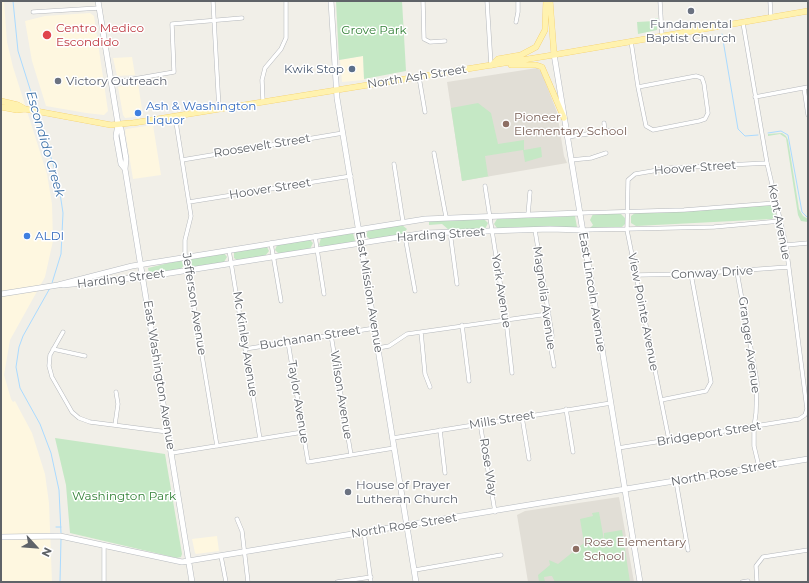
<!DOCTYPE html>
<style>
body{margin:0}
#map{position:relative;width:809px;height:583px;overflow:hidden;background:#f1efe8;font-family:Montserrat,sans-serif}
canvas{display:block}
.frame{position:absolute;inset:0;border:2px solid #5f6368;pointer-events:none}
.north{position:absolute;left:16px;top:527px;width:40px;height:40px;-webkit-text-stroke:3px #fff;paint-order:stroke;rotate:116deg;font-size:11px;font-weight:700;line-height:16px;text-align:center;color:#5f6368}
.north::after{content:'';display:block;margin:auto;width:14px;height:18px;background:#5f6368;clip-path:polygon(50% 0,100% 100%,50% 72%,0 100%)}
</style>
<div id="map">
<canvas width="809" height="583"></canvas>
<div class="frame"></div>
<div class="north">N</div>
</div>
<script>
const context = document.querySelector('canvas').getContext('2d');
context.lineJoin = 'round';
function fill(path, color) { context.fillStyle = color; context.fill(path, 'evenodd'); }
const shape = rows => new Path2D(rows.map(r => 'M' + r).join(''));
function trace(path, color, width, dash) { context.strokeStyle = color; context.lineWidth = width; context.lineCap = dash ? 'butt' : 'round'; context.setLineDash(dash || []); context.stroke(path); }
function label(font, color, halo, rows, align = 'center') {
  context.font = font + ' Montserrat,sans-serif'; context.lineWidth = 3; context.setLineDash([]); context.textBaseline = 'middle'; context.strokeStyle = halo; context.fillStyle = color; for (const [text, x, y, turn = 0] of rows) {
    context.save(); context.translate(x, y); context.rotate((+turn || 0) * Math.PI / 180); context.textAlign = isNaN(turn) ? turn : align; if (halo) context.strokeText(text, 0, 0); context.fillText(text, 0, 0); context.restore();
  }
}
const commercial = shape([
 [1,1,4,1,7,42,13,67,47,174,52,204,53,241,45,277,10,340,4,375,11,399,13,402,15,401,32,433,45,474,49,503,52,582,1,582],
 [90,13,94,16,108,111,104,115,86,113,46,106,32,61,25,21,45,16],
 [363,56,364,80,342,82,340,60],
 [132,57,135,75,117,76,113,58],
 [138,83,143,116,125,118,123,115,118,87],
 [153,125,161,175,133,179,125,131,126,129],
 [217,536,219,551,196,554,195,553,192,539]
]);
const education = shape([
 [537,68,541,71,557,112,564,156,567,163,462,181,447,82],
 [619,497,634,582,528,582,517,515,525,511]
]);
const green = shape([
 [336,1,402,1,406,71,364,79,363,56,339,60],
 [655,18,658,18,657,30,638,34,637,22,655,21],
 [478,103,491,113,498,144,524,140,524,150,541,147,542,157,525,162,523,150,485,156,488,176,490,176,462,181,451,108],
 [782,133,786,136,788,140,799,209,803,216,808,219,808,222,801,221,798,215,786,138,780,134,768,136,768,134],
 [770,205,774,207,776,214,772,219,636,226,631,223,631,216,635,213],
 [620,213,625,218,625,224,622,227,590,228,593,225,590,220,593,214],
 [575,216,577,227,497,228,494,224,497,219],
 [484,219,488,223,485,229,449,230,442,224,429,225,429,222,426,221],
 [402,225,407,229,403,234,370,239,366,236,368,230],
 [352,233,353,233,355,241,353,242,322,247,319,245,321,238],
 [309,239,313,243,310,249,279,254,275,250,277,245],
 [267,247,269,251,265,256,237,260,234,258,234,252],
 [224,253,227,257,224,262,193,267,190,263,192,258],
 [181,260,184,265,181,269,149,273,148,268],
 [55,438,165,454,182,554,181,557,177,558,70,533,66,485],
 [599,512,604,540,604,533,622,530,630,582,555,582,552,576,550,576,544,577,545,582,539,582,538,575,550,565,549,560,558,564,584,543,580,519,593,516,592,513]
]);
const stream = shape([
 [13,1,18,51,36,108],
 [722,34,738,129,745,136,758,135],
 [37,113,58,180,63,213,61,254,52,283],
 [768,133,781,131,788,135,802,212,808,218],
 [50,288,23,336,19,347,16,367,20,388,40,424,51,453,59,490,61,533],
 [56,527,61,527],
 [60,582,61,539]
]);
const street = shape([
 [213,1,219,109],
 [423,1,424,39,430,42,445,41],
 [487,1,491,65],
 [660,1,662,36],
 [770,1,771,18],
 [33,12,99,8],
 [516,22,518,12,518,1],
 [631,41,638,87,646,126,653,130,699,121,705,119,708,113,704,84,702,78,696,76,638,87],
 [419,77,425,112],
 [111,83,174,72,172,24,242,18],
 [804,88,808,115],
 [755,97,808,87],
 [263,101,262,80,265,68,281,49,286,38,286,1],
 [175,116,191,216,185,240,185,253,217,446],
 [604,123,605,131],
 [567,137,614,130],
 [434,153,446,217],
 [182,160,343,133],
 [571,160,591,158,606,153],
 [394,164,403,222],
 [485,186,506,320,512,373],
 [189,202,351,176],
 [580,213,684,210,776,203],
 [528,215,530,192],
 [535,230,552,335,551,349,554,366],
 [582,230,714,227,780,221],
 [450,232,457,284],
 [315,236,324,294],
 [405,236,415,291],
 [271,243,281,301],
 [786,245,808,243],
 [229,250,260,439],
 [737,272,757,382,756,413,754,427,754,446,759,467],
 [636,275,691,274,788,267],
 [462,325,469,381],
 [63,332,50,355,49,366,52,377,72,412,79,418,90,422,168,432],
 [421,332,425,374,430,387],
 [331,335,351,455],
 [288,342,308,462,394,448],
 [378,348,389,346,407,334,548,314],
 [53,349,85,356],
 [245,349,375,328],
 [661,400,706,391,711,382,691,274],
 [566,409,573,452],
 [522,417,529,459],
 [480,423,495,512],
 [115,425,118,404,116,392],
 [440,430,445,473],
 [393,438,611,403],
 [669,440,627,230,628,180,635,174,670,168,767,163],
 [618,448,799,419,805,415,807,409,786,245,767,163,743,23],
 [172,453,303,432],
 [676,481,688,550],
 [237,519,242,531,248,582],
 [364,532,371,582],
 [221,556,226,582],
 [415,570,501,555],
 [104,582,104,545],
 [337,582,371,577],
 [742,582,748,581],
 [757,582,756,566,763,557,808,550]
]);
const secondary = shape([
 [98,1,118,124,121,129,126,159,125,169,192,582],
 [331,1,337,98,416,582],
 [554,54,640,582],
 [118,124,116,136,121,164,125,169],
 [63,285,151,276,425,233,550,229,582,230],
 [1,294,58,285,132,266,425,219,580,213],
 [1,537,60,536,182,562,808,459]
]);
const primary = shape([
 [550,1,554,54],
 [492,65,498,59,521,55,536,47,545,30,546,1],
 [511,65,536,65,542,67,564,118],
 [1,101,18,105,25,109],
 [1,107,17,110,25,109,111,125,130,123],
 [133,123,547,56,808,11]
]);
const markers = [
 [691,11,4,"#6b7280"],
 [47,35,5,"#e0444e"],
 [352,69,4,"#5c6f8a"],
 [58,81,4,"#6b7280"],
 [138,113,4,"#3f7fe0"],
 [506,124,4,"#8d6e63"],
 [27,236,4,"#3f7fe0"],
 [348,492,4,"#6b7280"],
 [576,549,4,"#8d6e63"]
];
const worshipNames = [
 ["Fundamental",691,24,"center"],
 ["Baptist Church",691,38,"center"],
 ["Victory Outreach",66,81],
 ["House of Prayer",356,485],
 ["Lutheran Church",356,499]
];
const healthNames = [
 ["Centro Medico",56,28],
 ["Escondido",56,42]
];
const parkNames = [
 ["Grove Park",374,30],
 ["Washington Park",124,496]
];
const serviceNames = [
 ["Kwik Stop",344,69]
];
const streetNames = [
 ["North Ash Street",417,77,-9],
 ["Roosevelt Street",262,146,-9],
 ["Hoover Street",695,168,-4],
 ["Hoover Street",270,189,-9],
 ["Kent Avenue",779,222,79],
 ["Harding Street",441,235,-4],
 ["Conway Drive",712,273,-3],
 ["Harding Street",121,279,-7],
 ["York Avenue",501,291,81],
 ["East Mission Avenue",369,292,81],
 ["East Lincoln Avenue",592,292,81],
 ["Magnolia Avenue",544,298,82],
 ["Jefferson Avenue",194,304,81],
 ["View Pointe Avenue",643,312,79],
 ["Buchanan Street",310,338,-9],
 ["Mc Kinley Avenue",245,344,81],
 ["Granger Avenue",749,345,82],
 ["East Washington Avenue",159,375,81],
 ["Wilson Avenue",341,395,81],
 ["Taylor Avenue",298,402,81],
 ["Mills Street",502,420,-9],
 ["Bridgeport Street",709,434,-9],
 ["Rose Way",488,467,81],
 ["North Rose Street",724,473,-10],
 ["North Rose Street",404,526,-9]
];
const shopNames = [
 ["Ash & Washington",146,106],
 ["Liquor",146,120],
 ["ALDI",35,236]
];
const educationNames = [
 ["Pioneer",514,117],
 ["Elementary School",514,131],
 ["Rose Elementary",584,542],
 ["School",584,556]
];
const waterNames = [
 ["Escondido Creek",45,144,74]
];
fill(commercial, '#fef7e0');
fill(education, '#e1ded6');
fill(green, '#c5e8c5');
trace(stream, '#aadaff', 1);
trace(street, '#b5b8bc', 4.5);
trace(secondary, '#b6babf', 6);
trace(primary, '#f2c960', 6);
trace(street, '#fff', 3.5);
trace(secondary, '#fff', 5);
trace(primary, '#fff2af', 5.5);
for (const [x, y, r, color] of markers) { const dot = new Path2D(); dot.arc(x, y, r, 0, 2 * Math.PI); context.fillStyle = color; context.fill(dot); trace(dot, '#fff', 1.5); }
label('12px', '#5b616d', '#fff', worshipNames, 'left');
label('12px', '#be3a42', '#fff', healthNames, 'left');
label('12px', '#348238', '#fff', parkNames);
label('12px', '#4e5e75', '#fff', serviceNames, 'right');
label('12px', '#5f6368', '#fff', streetNames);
label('12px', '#366cbe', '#fff', shopNames, 'left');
label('12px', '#785e54', '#fff', educationNames, 'left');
label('italic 13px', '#4174aa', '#fff', waterNames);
</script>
